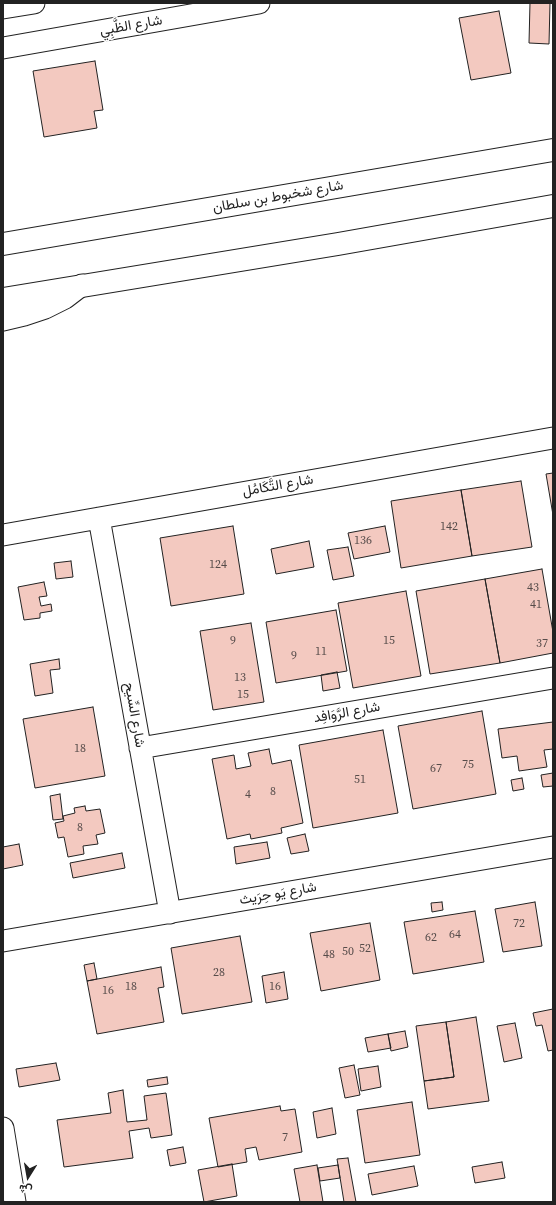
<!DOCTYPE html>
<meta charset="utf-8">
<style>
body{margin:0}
#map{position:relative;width:556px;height:1205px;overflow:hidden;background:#fff;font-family:"Source Serif 4",Vazirmatn,serif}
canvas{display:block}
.frame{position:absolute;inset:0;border:4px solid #222;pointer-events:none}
.north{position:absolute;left:8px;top:1157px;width:40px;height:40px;-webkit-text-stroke:3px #fff;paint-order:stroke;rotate:191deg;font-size:11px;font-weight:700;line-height:16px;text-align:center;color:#222}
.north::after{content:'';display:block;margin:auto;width:14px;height:18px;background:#222;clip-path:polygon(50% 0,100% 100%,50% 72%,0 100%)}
</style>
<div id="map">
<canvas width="556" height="1205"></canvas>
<div class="frame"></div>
<div class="north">ش</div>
</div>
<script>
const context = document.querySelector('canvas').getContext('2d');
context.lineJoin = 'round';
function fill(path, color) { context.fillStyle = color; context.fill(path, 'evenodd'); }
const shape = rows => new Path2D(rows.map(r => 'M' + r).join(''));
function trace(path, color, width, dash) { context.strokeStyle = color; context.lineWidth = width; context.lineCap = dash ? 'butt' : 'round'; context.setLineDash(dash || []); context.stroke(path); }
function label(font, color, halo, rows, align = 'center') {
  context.font = font + ' "Source Serif 4",Vazirmatn,serif'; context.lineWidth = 3; context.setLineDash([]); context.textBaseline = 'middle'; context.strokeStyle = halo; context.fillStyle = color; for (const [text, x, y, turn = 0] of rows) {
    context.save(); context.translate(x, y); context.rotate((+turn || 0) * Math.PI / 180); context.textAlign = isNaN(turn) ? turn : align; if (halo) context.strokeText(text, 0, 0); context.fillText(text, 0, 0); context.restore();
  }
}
const building = shape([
 [530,3,550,3,549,44,529,43,530,3],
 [499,11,511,73,471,80,459,18,499,11],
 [95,61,103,110,94,111,97,128,44,137,33,71,95,61],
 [553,473,553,515,546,474,553,473],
 [521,481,532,547,472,556,461,490,521,481],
 [461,490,472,556,401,568,391,501,461,490],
 [233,526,244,594,171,606,160,538,233,526],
 [385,526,390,552,354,559,348,533,385,526],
 [309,541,314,567,276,574,271,549,309,541],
 [348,547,354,576,333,580,327,550,348,547],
 [71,561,73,577,56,579,54,563,71,561],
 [542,569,553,632,553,653,500,663,485,579,542,569],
 [485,579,500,663,430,674,416,591,485,579],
 [44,582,47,596,39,597,41,606,51,604,52,611,40,613,40,618,24,620,18,587,44,582],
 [406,591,421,676,353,688,338,603,406,591],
 [336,610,347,671,276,683,266,622,336,610],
 [251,623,264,702,213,710,200,631,251,623],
 [59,659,60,669,50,670,53,693,35,696,30,664,59,659],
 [337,672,340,688,323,691,321,675,337,672],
 [93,707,105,776,35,788,23,719,93,707],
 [482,711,496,794,413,809,398,726,482,711],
 [553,722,553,749,544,750,547,767,519,771,517,756,502,758,498,729,553,722],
 [383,730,398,813,313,828,299,745,383,730],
 [269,749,272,764,291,760,303,823,281,828,282,833,251,839,250,834,227,839,212,759,234,755,236,769,251,766,248,753,269,749],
 [553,773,553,786,543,787,541,775,553,773],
 [522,778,524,789,513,791,511,780,522,778],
 [60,794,63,819,53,820,50,796,60,794],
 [85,806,86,811,100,809,105,833,96,835,98,844,83,846,84,854,68,857,64,837,58,838,55,823,64,821,63,816,75,813,74,808,85,806],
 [305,834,309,851,291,854,287,838,305,834],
 [267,842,270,858,236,864,234,847,267,842],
 [19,844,23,865,3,869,3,847,19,844],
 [122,853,125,868,73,878,70,863,122,853],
 [442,902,443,910,432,912,431,903,442,902],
 [535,902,542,946,503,952,495,909,535,902],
 [475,911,484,962,413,974,404,922,475,911],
 [370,923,380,980,321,991,310,933,370,923],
 [240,936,252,1002,182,1014,171,948,240,936],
 [94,963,97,979,87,981,84,965,94,963],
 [161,967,164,987,158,988,164,1022,97,1034,87,981,161,967],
 [284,972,288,999,266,1003,262,976,284,972],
 [553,1009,553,1050,548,1051,542,1025,536,1026,533,1013,553,1009],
 [476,1017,489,1101,428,1109,424,1081,454,1077,446,1022,476,1017],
 [446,1022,454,1077,424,1081,416,1026,446,1022],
 [515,1023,522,1058,504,1062,497,1026,515,1023],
 [405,1031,408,1047,391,1051,388,1034,405,1031],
 [388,1034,391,1048,368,1052,365,1038,388,1034],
 [56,1063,60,1080,19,1087,16,1069,56,1063],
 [354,1065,360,1095,345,1098,339,1068,354,1065],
 [378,1066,381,1087,361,1091,358,1069,378,1066],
 [167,1077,168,1084,148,1087,147,1080,167,1077],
 [123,1090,127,1122,147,1120,144,1096,166,1093,172,1135,151,1138,149,1128,129,1131,133,1158,64,1167,57,1120,111,1113,108,1093,123,1090],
 [412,1102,420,1155,365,1163,357,1110,412,1102],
 [280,1106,281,1111,295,1109,302,1152,259,1160,256,1147,245,1149,247,1162,218,1167,209,1118,280,1106],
 [332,1108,336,1134,317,1138,313,1112,332,1108],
 [183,1147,186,1163,170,1166,167,1150,183,1147],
 [348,1158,356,1202,344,1202,338,1165,337,1159,348,1158],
 [502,1162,505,1178,475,1183,472,1167,502,1162],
 [232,1164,237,1196,204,1202,198,1170,232,1164],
 [317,1165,323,1202,300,1202,294,1169,317,1165],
 [338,1165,340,1178,320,1181,318,1168,338,1165],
 [414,1166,418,1186,372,1195,368,1174,414,1166]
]);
const minor = shape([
 [3,8,34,3],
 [3,48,259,3],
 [3,320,24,315,45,308,65,298,82,285],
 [99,518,170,913],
 [3,535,553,438],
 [140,748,553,678],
 [3,941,553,847],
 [3,1128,15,1202]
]);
const major = shape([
 [3,244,553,150],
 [3,299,338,244,553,206]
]);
const numberNames = [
 ["142",449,527],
 ["136",363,541],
 ["124",218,565],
 ["43",533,588],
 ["41",536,605],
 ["9",233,641],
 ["15",389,641],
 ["37",542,644],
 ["11",321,652],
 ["9",294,656],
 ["13",240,678],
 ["15",243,695],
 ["18",80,749],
 ["75",468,765],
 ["67",436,769],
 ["51",360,780],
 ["8",273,792],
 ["4",248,795],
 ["8",80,828],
 ["72",519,924],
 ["64",455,935],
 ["62",431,938],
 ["52",365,949],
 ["50",348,952],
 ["48",329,955],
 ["28",219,973],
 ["18",131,987],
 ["16",275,987],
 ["16",108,991],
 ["7",285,1138]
];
const streetNames = [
 ["شارع الظَّبِي",131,26,-10],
 ["شارع شخبوط بن سلطان",278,197,-10],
 ["شارع التَّكَامُل",278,486,-10],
 ["شارع الرَّوَافِد",347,713,-10],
 ["شارع السِّيح",134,715,80],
 ["شارع يَو حِرَيث",278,894,-10]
];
fill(building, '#f3c9c0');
trace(building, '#222', 1);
trace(minor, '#222', 23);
trace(major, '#222', 24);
trace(minor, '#fff', 21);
trace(major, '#fff', 22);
label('12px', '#564c4a', null, numberNames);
label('14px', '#222', '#fff', streetNames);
</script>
